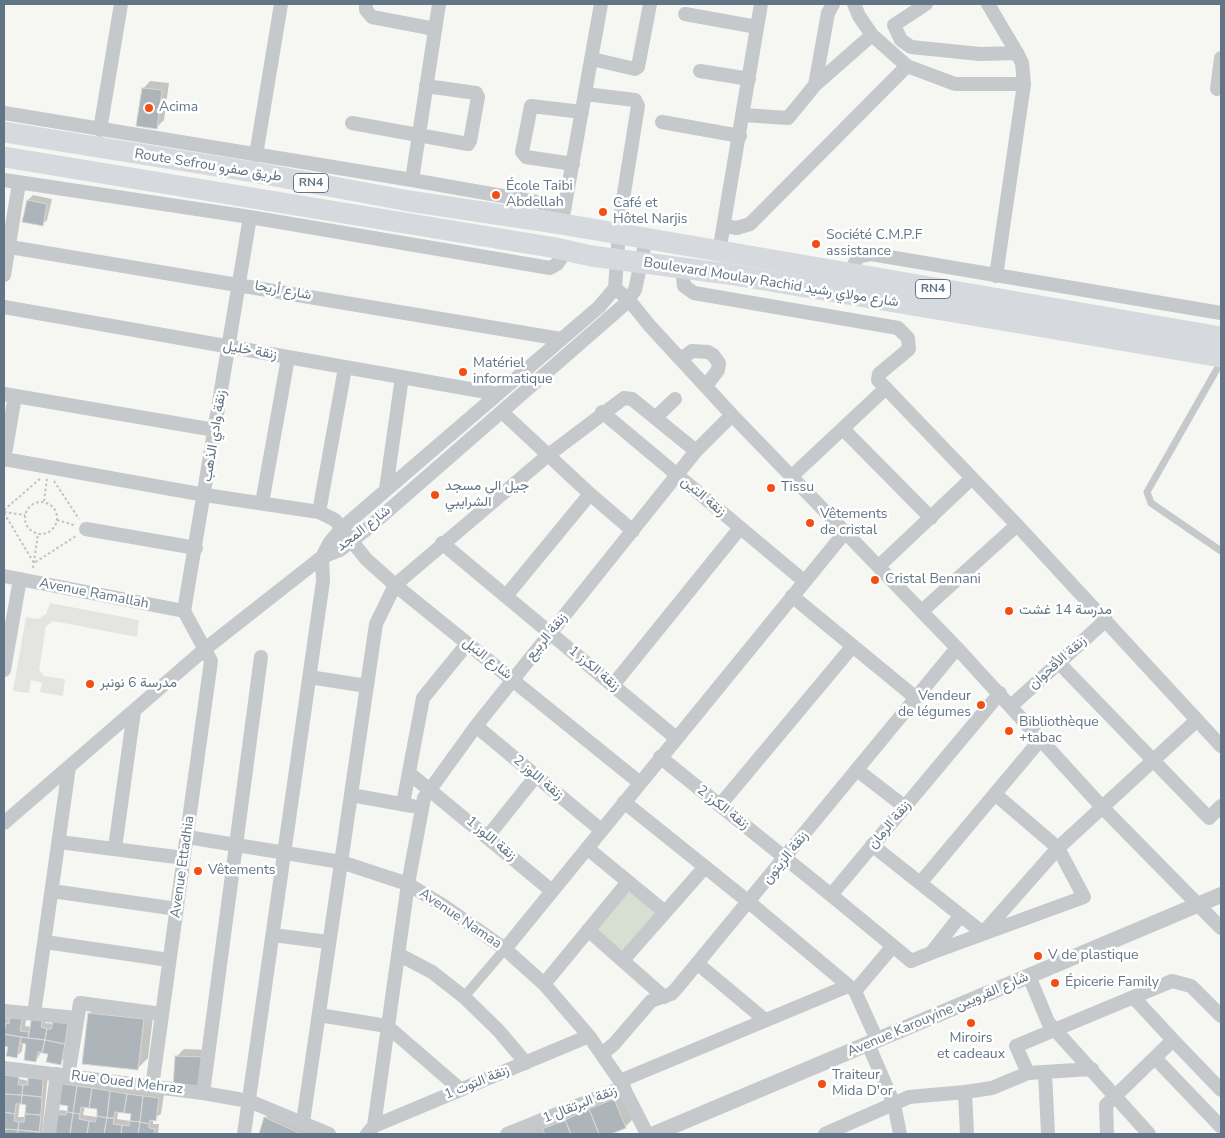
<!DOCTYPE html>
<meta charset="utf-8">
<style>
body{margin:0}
#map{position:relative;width:1225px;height:1138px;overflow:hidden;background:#f6f6f2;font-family:"Nunito Sans",sans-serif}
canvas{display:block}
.frame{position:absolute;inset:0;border:5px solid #627586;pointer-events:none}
</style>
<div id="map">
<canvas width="1225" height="1138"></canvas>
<div class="frame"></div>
</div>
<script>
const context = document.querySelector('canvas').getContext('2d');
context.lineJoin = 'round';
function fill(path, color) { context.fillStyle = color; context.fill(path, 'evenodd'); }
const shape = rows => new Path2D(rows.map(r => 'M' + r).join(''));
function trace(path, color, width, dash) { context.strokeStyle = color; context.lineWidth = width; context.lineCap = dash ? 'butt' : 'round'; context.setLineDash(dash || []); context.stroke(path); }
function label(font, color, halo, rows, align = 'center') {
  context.font = font + ' "Nunito Sans",Vazirmatn,sans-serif'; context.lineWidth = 5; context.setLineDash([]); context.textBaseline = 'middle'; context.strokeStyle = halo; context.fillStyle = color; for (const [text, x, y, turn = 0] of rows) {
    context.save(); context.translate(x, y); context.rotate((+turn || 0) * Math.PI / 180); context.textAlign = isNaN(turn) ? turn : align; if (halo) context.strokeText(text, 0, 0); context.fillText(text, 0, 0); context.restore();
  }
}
const built = shape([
 [50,603,139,620,137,637,53,621,46,626,39,670,44,676,65,679,63,696,40,692,42,683,31,680,29,693,13,691,26,617,38,619,46,614]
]);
const green = shape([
 [627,884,663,914,622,959,589,930]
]);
const shadow = shape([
 [150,81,169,83,164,120,156,128,143,89],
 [33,195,52,199,47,220,43,224,28,200],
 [100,1003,154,1009,148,1058,138,1068,89,1014],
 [28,1010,25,1026,31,1027,47,1014,45,1023,54,1024,73,1019,65,1058,60,1063,50,1053,41,1052,36,1061,28,1043,23,1042,22,1051,17,1056,9,1045,4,1045,4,1018,12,1019],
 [184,1049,210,1050,207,1079,176,1057],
 [6,1074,6,1076,29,1081,48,1074,42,1134,4,1134,4,1075],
 [20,1103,27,1103,26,1117,18,1117],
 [64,1079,164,1094,161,1114,153,1119,153,1124,159,1124,158,1134,53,1134,55,1115,60,1110,68,1111,69,1104,60,1084],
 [85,1106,99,1108,97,1117,83,1115],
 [118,1112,132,1113,131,1121,117,1119],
 [621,1092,633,1119,625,1127,607,1134,517,1134],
 [273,1110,321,1134,260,1134,265,1118]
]);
const building = shape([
 [142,88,162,90,157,129,136,126,142,88],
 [27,200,47,204,43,226,22,222,27,200],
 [11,1012,23,1014,20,1031,29,1032,28,1038,4,1034,6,1023,9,1024,11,1012],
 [88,1013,144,1019,138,1070,82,1064,88,1013],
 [32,1016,43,1018,41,1027,47,1029,45,1040,28,1038,32,1016],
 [53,1021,68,1024,65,1044,45,1040,47,1029,51,1029,53,1021],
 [4,1034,21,1037,17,1058,6,1056,8,1047,4,1046,4,1034],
 [21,1037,45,1040,42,1053,38,1052,36,1062,24,1060,26,1044,20,1043,21,1037],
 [45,1040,65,1044,61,1065,46,1062,48,1054,42,1053,45,1040],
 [175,1056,203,1057,199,1088,173,1088,175,1056],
 [4,1075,19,1077,18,1085,23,1085,22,1095,4,1094,4,1075],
 [28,1078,43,1079,42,1097,22,1095,23,1085,28,1085,28,1078],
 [58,1083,77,1086,73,1113,67,1112,68,1106,56,1104,58,1083],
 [77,1086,92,1088,89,1108,81,1107,80,1114,73,1113,77,1086],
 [92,1088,110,1091,107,1118,97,1116,97,1109,89,1108,92,1088],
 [110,1091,127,1094,124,1113,115,1112,114,1118,107,1118,110,1091],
 [4,1094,22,1095,21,1104,16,1104,15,1114,4,1112,4,1094],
 [127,1094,143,1096,140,1122,130,1121,131,1114,124,1113,127,1094],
 [22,1095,42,1097,41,1115,25,1114,26,1105,21,1104,22,1095],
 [143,1096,159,1098,156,1121,150,1120,149,1124,140,1122,143,1096],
 [614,1099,626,1128,611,1134,599,1134,589,1109,614,1099],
 [589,1109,599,1134,571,1134,565,1120,589,1109],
 [4,1112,15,1114,14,1121,19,1122,18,1130,4,1129,4,1112],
 [67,1112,73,1113,70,1134,51,1134,54,1114,66,1115,67,1112],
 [73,1113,80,1114,79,1119,89,1121,87,1134,70,1134,73,1113],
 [25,1114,41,1115,39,1132,18,1130,19,1122,24,1122,25,1114],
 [97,1116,107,1118,104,1134,87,1134,89,1121,95,1122,97,1116],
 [264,1117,301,1134,259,1134,264,1117],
 [107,1118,114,1118,113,1124,122,1125,121,1134,104,1134,107,1118],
 [565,1120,571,1134,545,1134,542,1129,565,1120],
 [130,1121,140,1122,138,1134,121,1134,122,1125,129,1126,130,1121],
 [140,1122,149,1124,149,1128,155,1129,154,1134,138,1134,140,1122],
 [4,1129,18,1130,17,1134,4,1134,4,1129],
 [18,1130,39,1132,39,1134,17,1134,18,1130]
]);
const path = shape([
 [54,481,79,519],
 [44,501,47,479],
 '25 518a16 16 0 1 1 32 0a16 16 0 1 1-32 0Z',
 [4,510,41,478],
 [4,512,25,515],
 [4,513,34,563,76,536],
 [57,520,74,525],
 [33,568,38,534]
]);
const service = shape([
 [1221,362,1147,492,1151,503,1221,551]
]);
const pedestrian = shape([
 [464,997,505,949]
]);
const minor = shape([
 [366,4,366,10,372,17,435,29],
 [854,4,859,16,872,35,907,66,955,84,1024,84],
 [926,4,894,25,901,40,911,47,980,54,1017,53],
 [988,4,1017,53,1022,63,1024,84,996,276],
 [685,14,757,27],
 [592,59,635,69,638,67,650,4],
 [700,71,749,79],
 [815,85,872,35],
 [1217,89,1221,58],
 [4,113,412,180,565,207],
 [743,115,788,118,815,85,828,13,833,4],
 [662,122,740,136],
 [352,123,468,144,470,141,478,97,476,93,426,86],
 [100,130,121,4],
 [256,155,281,4],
 [573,164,526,157,522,152,531,106,582,112],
 [4,180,250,217,550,268,557,264,566,251],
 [412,180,439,4],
 [563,216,601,4],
 [724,226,737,228,750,224,907,66],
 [4,246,561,339],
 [719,252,761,4],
 [682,268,684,286,694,293,898,328,908,338,909,349,879,374,878,380,1017,525,1221,746],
 [849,274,858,257,871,254,1221,313],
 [4,275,19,183],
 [615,288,629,300,649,325,732,415,957,648,1102,807,1221,928],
 [4,307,498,394],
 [681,359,692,351,708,352,713,355,719,363,718,370,706,386],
 [4,394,215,430],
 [502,412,590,494,633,531],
 [602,412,804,581],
 [655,418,675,399],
 [843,429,931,518],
 [4,459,205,495,319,512,335,520,366,559,395,585,640,783],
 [4,460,15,396],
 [792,476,886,388],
 [386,489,402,377],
 [262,503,288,358],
 [319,512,345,368],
 [86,529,196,548],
 [442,543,676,738],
 [879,566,972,478],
 [4,576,184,611],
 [506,596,590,494],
 [792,596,916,698],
 [922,611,1017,525],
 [1059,663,1209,818,1221,806],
 [4,670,20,579],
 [309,677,367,686],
 [613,685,740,528],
 [1011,706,1106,620],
 [476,726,601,830],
 [660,757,831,895],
 [857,770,905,807],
 [409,773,552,891],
 [351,795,412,806],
 [624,802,750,903,855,991,877,1040],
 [403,804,423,698,467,644],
 [720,805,852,647],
 [4,823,205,649,322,557,340,550,367,529,625,304,635,290,646,239],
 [488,836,536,776],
 [187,837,341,862,408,884,444,906,505,949,544,984,589,1036,620,1081,647,1134],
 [59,842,184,858],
 [872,845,983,933,1058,848,1197,720],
 [115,848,134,711],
 [587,848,665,912],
 [921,882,1041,739],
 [52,891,177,909],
 [588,930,664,997],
 [273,935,328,942],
 [45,942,169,960],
 [893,946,831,895,1000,693],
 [505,949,846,531],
 [931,953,1084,897,1058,848,995,794],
 [398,954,432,972,464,997,498,1030,526,1063],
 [623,960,705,867],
 [698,964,765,1020],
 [1029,976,1048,1022,1149,1134],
 [544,984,628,882],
 [855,991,893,946,911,961,931,953,961,915],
 [4,1011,77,1018],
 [34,1014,69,767],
 [319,1015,387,1026,461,1090],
 [1173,1040,1221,1090],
 [868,1044,894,1104,900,1134],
 [602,1054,614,1044,651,1001,671,994,676,989,957,648],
 [1155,1058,1221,1127],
 [4,1068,203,1093,249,1101,329,1134],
 [1092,1069,1028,1073,1016,1046,1172,981,1191,986,1221,1016],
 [1045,1072,1048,1134],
 [68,1076,80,1003,162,1014],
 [620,1081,848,986],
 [152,1087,211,661,184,611,250,217],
 [203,1093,261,657],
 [303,1122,376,624,395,585,547,456,624,398,632,399,696,451],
 [374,1126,408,884,424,798,476,726,696,451,732,415],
 [49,1134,57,1074],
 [244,1134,323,581,322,557,330,542,342,528,599,307,615,288,620,218,638,106,635,100,585,94],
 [367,1134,374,1126,589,1036],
 [507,1134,624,1087],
 [825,1134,909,1097,965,1092],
 [967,1134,965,1092,992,1088,1028,1073],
 [1107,1134,1106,1105,1173,1040,1134,998]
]);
const tertiary = shape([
 [654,1134,1221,895]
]);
const primary = shape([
 [4,132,253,172,409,201,562,224,1221,337],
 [4,157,556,248,591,256,728,274,1221,357]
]);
const markers = [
 [149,108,5,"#f44e14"],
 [496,195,5,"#f44e14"],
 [603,212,5,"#f44e14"],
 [816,244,5,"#f44e14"],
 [463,372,5,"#f44e14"],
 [771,488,5,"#f44e14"],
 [435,495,5,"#f44e14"],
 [810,523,5,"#f44e14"],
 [875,580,5,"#f44e14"],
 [1009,611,5,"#f44e14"],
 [90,684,5,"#f44e14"],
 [981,705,5,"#f44e14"],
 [1009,731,5,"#f44e14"],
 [198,871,5,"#f44e14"],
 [1038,956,5,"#f44e14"],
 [1055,983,5,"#f44e14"],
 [971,1023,5,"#f44e14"],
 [822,1084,5,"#f44e14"]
];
const shields = [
 [311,183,35],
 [933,289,35]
];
const shieldNames = [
 ["RN4",311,183],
 ["RN4",933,289]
];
const poiNames = [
 ["Acima",159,108],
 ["École Taibi",506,187],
 ["Abdellah",506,203],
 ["Café et",613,204],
 ["Hôtel Narjis",613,220],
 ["Société C.M.P.F",826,236],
 ["assistance",826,252],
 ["Matériel",473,364],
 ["informatique",473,380],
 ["جيل الي مسجد",445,487],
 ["الشرايبي",445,503],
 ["Tissu",781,488],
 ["Vêtements",820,515],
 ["de cristal",820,531],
 ["Cristal Bennani",885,580],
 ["مدرسة 14 غشت",1019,611],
 ["مدرسة 6 نونبر",100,684],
 ["Vendeur",971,697,"right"],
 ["de légumes",971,713,"right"],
 ["Bibliothèque",1019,723],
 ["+tabac",1019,739],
 ["Vêtements",208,871],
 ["V de plastique",1048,956],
 ["Épicerie Family",1065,983],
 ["Miroirs",971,1039,"center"],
 ["et cadeaux",971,1055,"center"],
 ["Traiteur",832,1076],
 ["Mida D'or",832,1092]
];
const streetNames = [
 ["Route Sefrou طريق صفرو",208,166,9],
 ["Boulevard Moulay Rachid شارع مولاي رشيد",771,283,9],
 ["شارع أريحا",283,291,10],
 ["زنقة خليل",250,351,10],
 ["زنقة وادي الذهب",215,436,-81],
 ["زنقة التين",703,497,40],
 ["شارع المجد",364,529,-38],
 ["Avenue Ramallah",94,594,11],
 ["زنقة الربيع",547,637,-51],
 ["شارع النبل",487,659,38],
 ["زنقة الأقحوان",1058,663,-42],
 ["زنقة الكرز 1",594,669,40],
 ["زنقة اللوز 2",538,778,40],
 ["زنقة الكرز 2",723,808,38],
 ["زنقة الرمان",890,825,-50],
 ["زنقة اللوز 1",491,839,40],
 ["زنقة الزيتون",786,858,-51],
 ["Avenue Ettadhia",183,867,-82],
 ["Avenue Namaa",460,919,34],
 ["Avenue Karouyine شارع القرويين",938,1015,-23],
 ["Rue Oued Mehraz",127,1083,7],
 ["زنقة التوت 1",477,1083,-22],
 ["زنقة البرتقال 1",580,1105,-22]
];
fill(built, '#e4e5e3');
fill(green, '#d7dfd3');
fill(shadow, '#0003');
fill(building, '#adb5bb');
trace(building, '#d7d7d5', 1);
trace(path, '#c0c2c4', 2, [2.5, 2.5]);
trace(service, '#c5c9cc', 7);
trace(pedestrian, '#c5c9cc', 10);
trace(minor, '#c5c9cc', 14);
trace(tertiary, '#c5c9cc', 16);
trace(primary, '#d6dadf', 21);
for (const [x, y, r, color] of markers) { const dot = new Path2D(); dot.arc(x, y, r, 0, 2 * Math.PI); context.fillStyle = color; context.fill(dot); trace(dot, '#fff', 2); }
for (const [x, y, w] of shields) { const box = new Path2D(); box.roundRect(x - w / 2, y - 9.5, w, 19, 4); context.fillStyle = '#fff'; context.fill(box); trace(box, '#627586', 1); }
label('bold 12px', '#627586', null, shieldNames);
label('14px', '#627586', '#fff', poiNames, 'left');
label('14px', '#627586', '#fff', streetNames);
</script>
